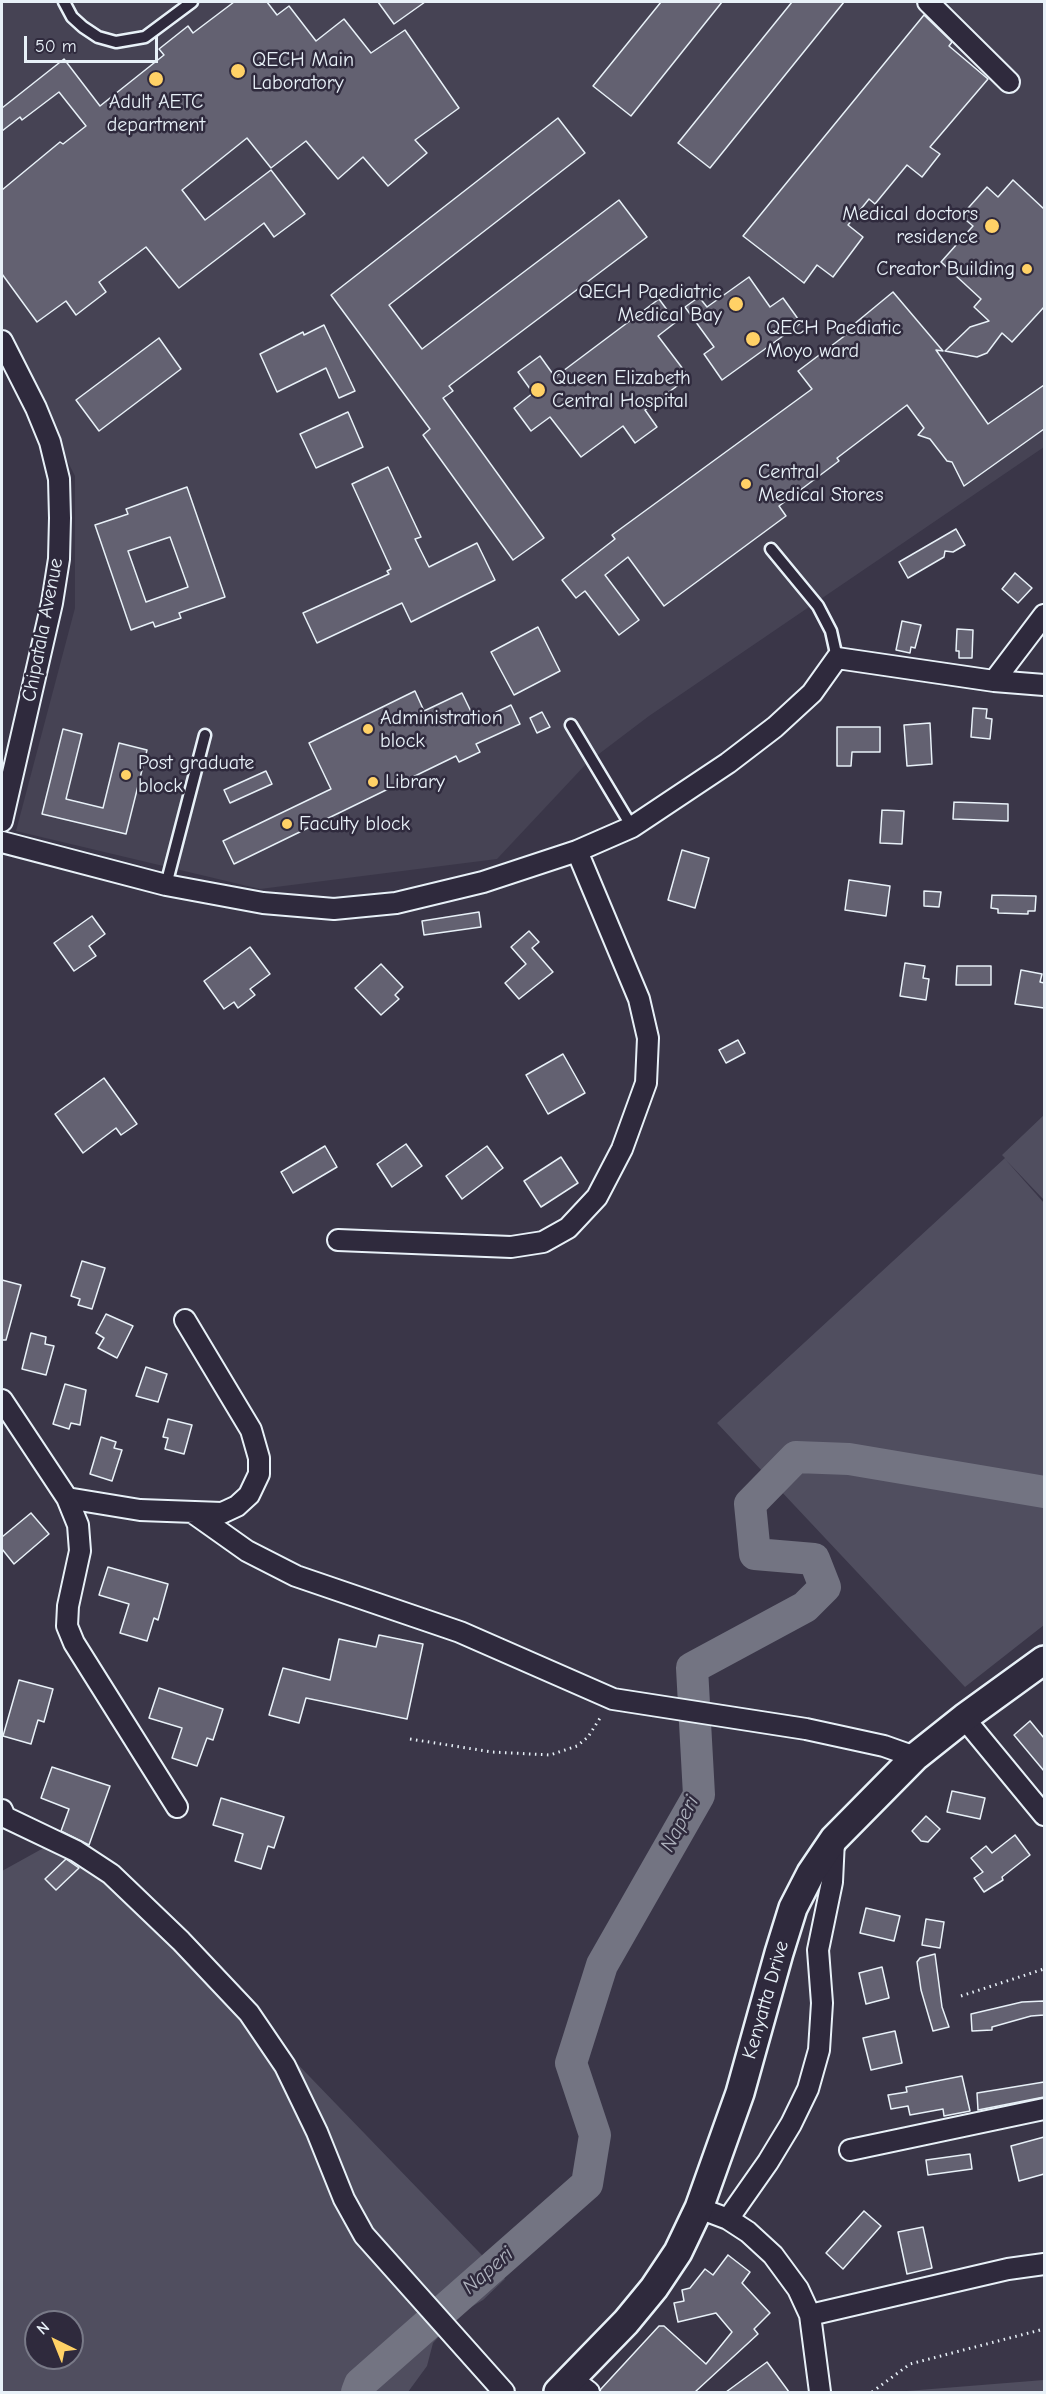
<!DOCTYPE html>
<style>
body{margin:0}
#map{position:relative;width:1046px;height:2394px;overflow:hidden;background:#3a3648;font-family:"Comic Neue",sans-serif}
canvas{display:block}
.frame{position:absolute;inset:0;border:3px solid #e8f1f8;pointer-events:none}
.north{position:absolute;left:24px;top:2310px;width:60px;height:60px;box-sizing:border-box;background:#2f2a3d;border:2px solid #797a88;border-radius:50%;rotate:317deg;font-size:16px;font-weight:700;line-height:24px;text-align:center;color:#e8f1f8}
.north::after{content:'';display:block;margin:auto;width:21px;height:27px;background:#ffd166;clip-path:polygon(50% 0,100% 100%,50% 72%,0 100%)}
.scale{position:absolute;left:24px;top:36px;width:134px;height:27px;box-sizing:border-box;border:3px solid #e8f1f8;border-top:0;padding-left:8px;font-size:18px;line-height:21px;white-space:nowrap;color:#e8f1f8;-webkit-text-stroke:4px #2f2a3d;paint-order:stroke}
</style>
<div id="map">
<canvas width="1046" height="2394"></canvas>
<div class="frame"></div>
<div class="north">N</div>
<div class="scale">50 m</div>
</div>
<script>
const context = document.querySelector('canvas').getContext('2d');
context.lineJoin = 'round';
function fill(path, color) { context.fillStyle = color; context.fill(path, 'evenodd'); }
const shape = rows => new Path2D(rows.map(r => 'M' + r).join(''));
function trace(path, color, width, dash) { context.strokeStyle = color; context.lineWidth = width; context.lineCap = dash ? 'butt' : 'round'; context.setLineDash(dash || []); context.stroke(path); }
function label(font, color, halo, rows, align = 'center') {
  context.font = font + ' "Comic Neue",sans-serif'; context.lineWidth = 5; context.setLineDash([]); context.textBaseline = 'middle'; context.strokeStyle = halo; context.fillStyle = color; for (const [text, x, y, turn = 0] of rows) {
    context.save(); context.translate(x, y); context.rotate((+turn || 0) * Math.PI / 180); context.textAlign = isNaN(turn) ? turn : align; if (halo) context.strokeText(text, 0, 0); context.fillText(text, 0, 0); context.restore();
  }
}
const built = shape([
 [2,2,1044,2,1044,447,649,716,587,763,497,859,260,889,16,831,75,608,75,476,2,333]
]);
const green = shape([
 [1044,1115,1044,1200,1005,1159,1044,1203,1044,1625,965,1687,717,1423,1005,1158,1002,1155],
 [76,1830,88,1847,505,2279,483,2300,461,2313,433,2343,427,2366,408,2392,2,2392,2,1871],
 [36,2322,72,2322,72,2358,36,2358],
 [1044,2380,1044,2392,894,2392]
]);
const river = shape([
 [357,2392,360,2384,587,2184,595,2135,571,2063,602,1965,699,1795,692,1668,805,1607,825,1587,814,1559,755,1554,750,1504,796,1457,849,1459,1044,1492]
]);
const building = shape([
 [234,2,267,2,277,15,289,6,316,41,344,19,371,53,405,30,459,108,415,140,427,153,388,186,363,157,338,179,306,141,271,168,247,138,182,190,205,220,271,170,305,214,274,237,264,223,179,288,146,247,99,282,106,292,76,315,66,301,37,322,2,274,2,190,60,142,63,144,86,126,59,92,22,120,20,117,2,131,2,108,64,59,100,106,164,55,159,49,188,26,193,33,234,2],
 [378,2,425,2,394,24,378,2],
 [661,2,722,2,631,116,593,86,661,2],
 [792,2,844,2,710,168,678,143,792,2],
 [924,15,952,42,949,46,988,79,930,147,940,154,922,177,907,165,875,204,869,199,848,225,863,237,833,277,817,265,804,283,743,236,924,15],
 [558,118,585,153,389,305,422,349,619,200,647,237,449,386,453,391,443,398,544,538,513,560,423,435,430,429,331,295,558,118],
 [1013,180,1044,209,1044,307,1012,342,1002,333,987,353,977,357,945,351,970,327,989,321,974,307,981,299,941,262,973,226,961,216,987,187,998,197,1013,180],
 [749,277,770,307,783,298,801,323,722,380,704,354,714,347,685,307,699,297,707,307,749,277],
 [893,292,943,351,936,350,988,424,1044,385,1044,429,964,486,952,462,947,461,930,439,918,435,924,428,907,405,837,458,839,461,779,506,786,516,664,606,628,557,605,575,639,620,619,635,585,591,576,598,562,580,615,539,612,535,812,389,798,371,855,328,853,325,893,292],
 [659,299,676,322,658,336,689,377,645,410,657,427,635,443,623,426,581,457,550,417,531,431,514,408,533,393,518,372,540,356,555,377,659,299],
 [324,325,355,391,339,398,326,368,277,392,260,354,303,332,304,335,324,325],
 [159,338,181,369,99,431,76,400,159,338],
 [348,412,363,447,316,468,300,434,348,412],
 [388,467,421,537,415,539,429,567,477,543,495,580,411,622,402,603,317,643,303,613,389,574,387,571,391,569,352,484,388,467],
 [187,487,225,597,179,613,181,618,155,627,153,622,131,630,95,525,128,514,126,509,187,487],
 [170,537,188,587,146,602,128,551,170,537],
 [956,529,965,545,953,552,945,551,944,557,908,578,899,562,956,529],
 [1015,573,1032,588,1018,603,1002,589,1015,573],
 [902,621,921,625,915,648,911,647,910,653,896,650,902,621],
 [538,627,560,671,514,695,491,652,538,627],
 [957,629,973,630,972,658,959,658,959,651,956,651,957,629],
 [415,691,424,711,462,693,476,722,511,705,520,724,476,744,480,752,459,762,456,756,234,864,223,841,331,789,309,743,415,691],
 [973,708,987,709,986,718,992,719,990,739,971,737,973,708],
 [542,712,550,727,537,733,530,718,542,712],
 [930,723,932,764,907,766,904,725,930,723],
 [837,727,880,727,880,752,852,752,851,766,837,766,837,727],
 [63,729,82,734,66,799,103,808,119,743,147,750,126,834,42,814,63,729],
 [266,771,272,784,230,803,224,790,266,771],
 [954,802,1008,804,1008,821,953,819,954,802],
 [882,810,904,811,902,844,880,843,882,810],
 [682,850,709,858,695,908,668,900,682,850],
 [849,880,890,886,886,916,845,910,849,880],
 [924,891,941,892,939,907,924,906,924,891],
 [992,895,1036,896,1035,911,1028,911,1028,914,998,913,998,909,991,908,992,895],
 [479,912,481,927,424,935,422,921,479,912],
 [92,916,105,934,89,946,96,956,74,971,54,943,92,916],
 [529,931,539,942,532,948,553,972,519,999,505,983,526,964,511,947,529,931],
 [250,947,270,974,250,989,255,995,238,1008,234,1002,224,1009,204,981,250,947],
 [905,963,925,966,923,978,929,979,926,1000,900,996,905,963],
 [381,964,403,987,395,995,399,999,381,1015,355,988,381,964],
 [957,966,991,966,991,985,956,985,957,966],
 [1021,970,1042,974,1040,982,1044,983,1044,1008,1015,1004,1021,970],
 [738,1040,745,1053,726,1063,719,1050,738,1040],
 [563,1054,585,1093,548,1114,526,1075,563,1054],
 [104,1078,137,1124,121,1135,116,1128,83,1153,55,1114,104,1078],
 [406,1144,422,1166,392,1187,377,1164,406,1144],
 [325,1146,337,1167,293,1193,281,1172,325,1146],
 [487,1146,503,1168,462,1199,446,1176,487,1146],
 [561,1157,578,1183,541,1207,524,1181,561,1157],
 [82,1261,105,1268,92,1309,78,1305,80,1299,71,1296,82,1261],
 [2,1280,21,1285,6,1340,2,1340,2,1280],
 [106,1314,133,1326,117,1358,98,1348,104,1338,96,1333,106,1314],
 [31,1333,46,1337,45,1344,54,1346,46,1375,22,1369,31,1333],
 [146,1367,167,1374,158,1402,136,1396,146,1367],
 [65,1384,86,1390,80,1425,71,1423,69,1429,53,1424,65,1384],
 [168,1419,192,1425,184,1454,165,1449,168,1438,163,1437,168,1419],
 [101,1437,116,1442,114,1448,122,1450,112,1481,90,1474,101,1437],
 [31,1513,49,1534,14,1564,2,1549,2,1537,31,1513],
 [108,1567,168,1584,158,1620,154,1618,147,1641,120,1633,129,1604,99,1595,108,1567],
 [379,1635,423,1644,407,1719,306,1698,299,1723,269,1715,283,1668,330,1680,339,1639,376,1647,379,1635],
 [19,1680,53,1689,44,1722,38,1720,31,1744,3,1736,19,1680],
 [159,1688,223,1709,213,1740,207,1738,197,1766,172,1758,182,1728,149,1718,159,1688],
 [1030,1721,1044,1738,1044,1771,1014,1735,1030,1721],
 [52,1767,110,1786,89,1845,61,1831,69,1809,41,1798,52,1767],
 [952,1791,985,1798,980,1819,947,1812,952,1791],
 [221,1798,284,1817,274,1848,268,1846,261,1869,235,1861,243,1834,213,1825,221,1798],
 [926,1816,940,1829,928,1842,921,1841,912,1831,926,1816],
 [1015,1835,1030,1855,1002,1877,1003,1880,984,1892,974,1878,983,1872,971,1858,986,1846,992,1853,1015,1835],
 [66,1859,79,1868,56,1890,45,1879,66,1859],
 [866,1908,900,1916,894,1941,860,1933,866,1908],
 [926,1919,944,1922,940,1948,922,1945,926,1919],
 [935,1954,942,2007,949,2027,933,2031,921,1990,917,1962,920,1958,935,1954],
 [882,1967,889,1998,866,2004,859,1973,882,1967],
 [1044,2001,1044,2015,1031,2016,992,2027,992,2030,972,2031,971,2014,1022,2002,1044,2001],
 [895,2031,902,2063,871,2070,863,2038,895,2031],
 [962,2076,970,2111,944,2116,943,2109,910,2115,908,2106,891,2109,888,2095,907,2092,906,2087,962,2076],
 [1044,2082,1044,2097,978,2110,977,2093,1044,2082],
 [1044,2137,1044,2174,1019,2181,1011,2146,1044,2137],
 [970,2154,972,2169,928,2175,926,2160,970,2154],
 [864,2211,881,2226,843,2269,826,2253,864,2211],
 [923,2227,932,2268,907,2274,898,2232,923,2227],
 [728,2255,750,2272,742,2283,770,2313,754,2329,758,2334,695,2392,601,2392,600,2390,659,2326,664,2326,706,2364,732,2332,716,2313,678,2322,674,2303,684,2301,682,2290,690,2288,705,2269,713,2275,728,2255],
 [767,2362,789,2392,726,2392,767,2362]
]);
const path = shape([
 [410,1739,492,1752,550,1755,577,1746,588,1737,602,1715],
 [961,1996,1044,1969],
 [872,2392,910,2364,1044,2329]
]);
const service = shape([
 [64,2,72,17,83,27,98,37,116,42,145,37,192,2],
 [771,549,818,606,831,631,837,658],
 [571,725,632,827],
 [166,885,205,735]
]);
const minor = shape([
 [928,2,1009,82],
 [2,341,36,408,50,442,59,479,60,518,59,559,52,603,2,821],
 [994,681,1044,615],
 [2,842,166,885,263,903,334,909,396,903,483,882,577,851,632,827,728,763,775,727,812,693,837,658,994,681,1044,685],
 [338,1240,511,1247,543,1242,568,1228,597,1197,622,1149,646,1083,648,1038,639,999,577,851],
 [2,1400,67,1498,78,1525,80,1551,68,1606,67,1626,74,1643,177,1807],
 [67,1498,140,1510,222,1513,237,1506,249,1495,259,1474,259,1458,251,1430,185,1320],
 [192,1512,247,1551,296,1576,460,1632,613,1699,806,1729,884,1746,915,1757],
 [964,1718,1044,1815],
 [2,1810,5,1817,76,1851,111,1874,181,1941,249,2013,285,2066,317,2132,344,2199,364,2235,504,2392],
 [850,2150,1044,2109],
 [699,2208,728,2219,748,2232,773,2255,798,2289,810,2315,820,2392],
 [728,2219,768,2162,791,2124,808,2089,819,2050,822,2003,818,1950,832,1882,834,1840],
 [810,2315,1008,2269,1044,2264],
 [572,2379,589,2392]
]);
const secondary = shape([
 [558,2392,626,2322,654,2288,678,2252,699,2208,740,2093,779,1953,793,1908,811,1873,834,1839,915,1757,964,1718,1044,1660]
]);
const markers = [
 [238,71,8,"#ffd166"],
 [156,79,8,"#ffd166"],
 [992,226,8,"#ffd166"],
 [1027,269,6,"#ffd166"],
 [736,304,8,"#ffd166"],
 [753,339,8,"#ffd166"],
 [538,390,8,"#ffd166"],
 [746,484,6,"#ffd166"],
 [368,729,6,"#ffd166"],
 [126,775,6,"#ffd166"],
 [373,782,6,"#ffd166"],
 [287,824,6,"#ffd166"]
];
const poiNames = [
 ["QECH Main",252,60],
 ["Laboratory",252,83],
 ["Adult AETC",156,102,"center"],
 ["department",156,125,"center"],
 ["Medical doctors",978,214,"right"],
 ["residence",978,237,"right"],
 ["Creator Building",1015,269,"right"],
 ["QECH Paediatric",722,292,"right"],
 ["Medical Bay",722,315,"right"],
 ["QECH Paediatic",766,328],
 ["Moyo ward",766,351],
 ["Queen Elizabeth",552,378],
 ["Central Hospital",552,401],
 ["Central",758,472],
 ["Medical Stores",758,495],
 ["Administration",380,718],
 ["block",380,741],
 ["Post graduate",138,763],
 ["block",138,786],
 ["Library",385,782],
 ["Faculty block",299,824]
];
const streetNames = [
 ["Chipatala Avenue",43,630,-79],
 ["Kenyatta Drive",766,2000,-74]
];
const waterNames = [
 ["Naperi",680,1824,-63],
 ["Naperi",488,2271,-41]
];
fill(built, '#464354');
fill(green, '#504e5f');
trace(river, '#737482', 32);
fill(building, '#636171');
trace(building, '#e8f1f8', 1.5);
trace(service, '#e8f1f8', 15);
trace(minor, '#e8f1f8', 24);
trace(secondary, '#e8f1f8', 32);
trace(path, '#e8f1f8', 3, [1.5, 4.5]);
trace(service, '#2f2a3d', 10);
trace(minor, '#2f2a3d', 20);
trace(secondary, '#2f2a3d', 27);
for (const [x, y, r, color] of markers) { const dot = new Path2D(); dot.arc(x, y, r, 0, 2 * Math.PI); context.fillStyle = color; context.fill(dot); trace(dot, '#2f2a3d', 2); }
label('20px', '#e8f1f8', '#2f2a3d', poiNames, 'left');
label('20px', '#e8f1f8', '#2f2a3d', streetNames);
label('italic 21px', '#aeb2bd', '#2f2a3d', waterNames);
</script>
